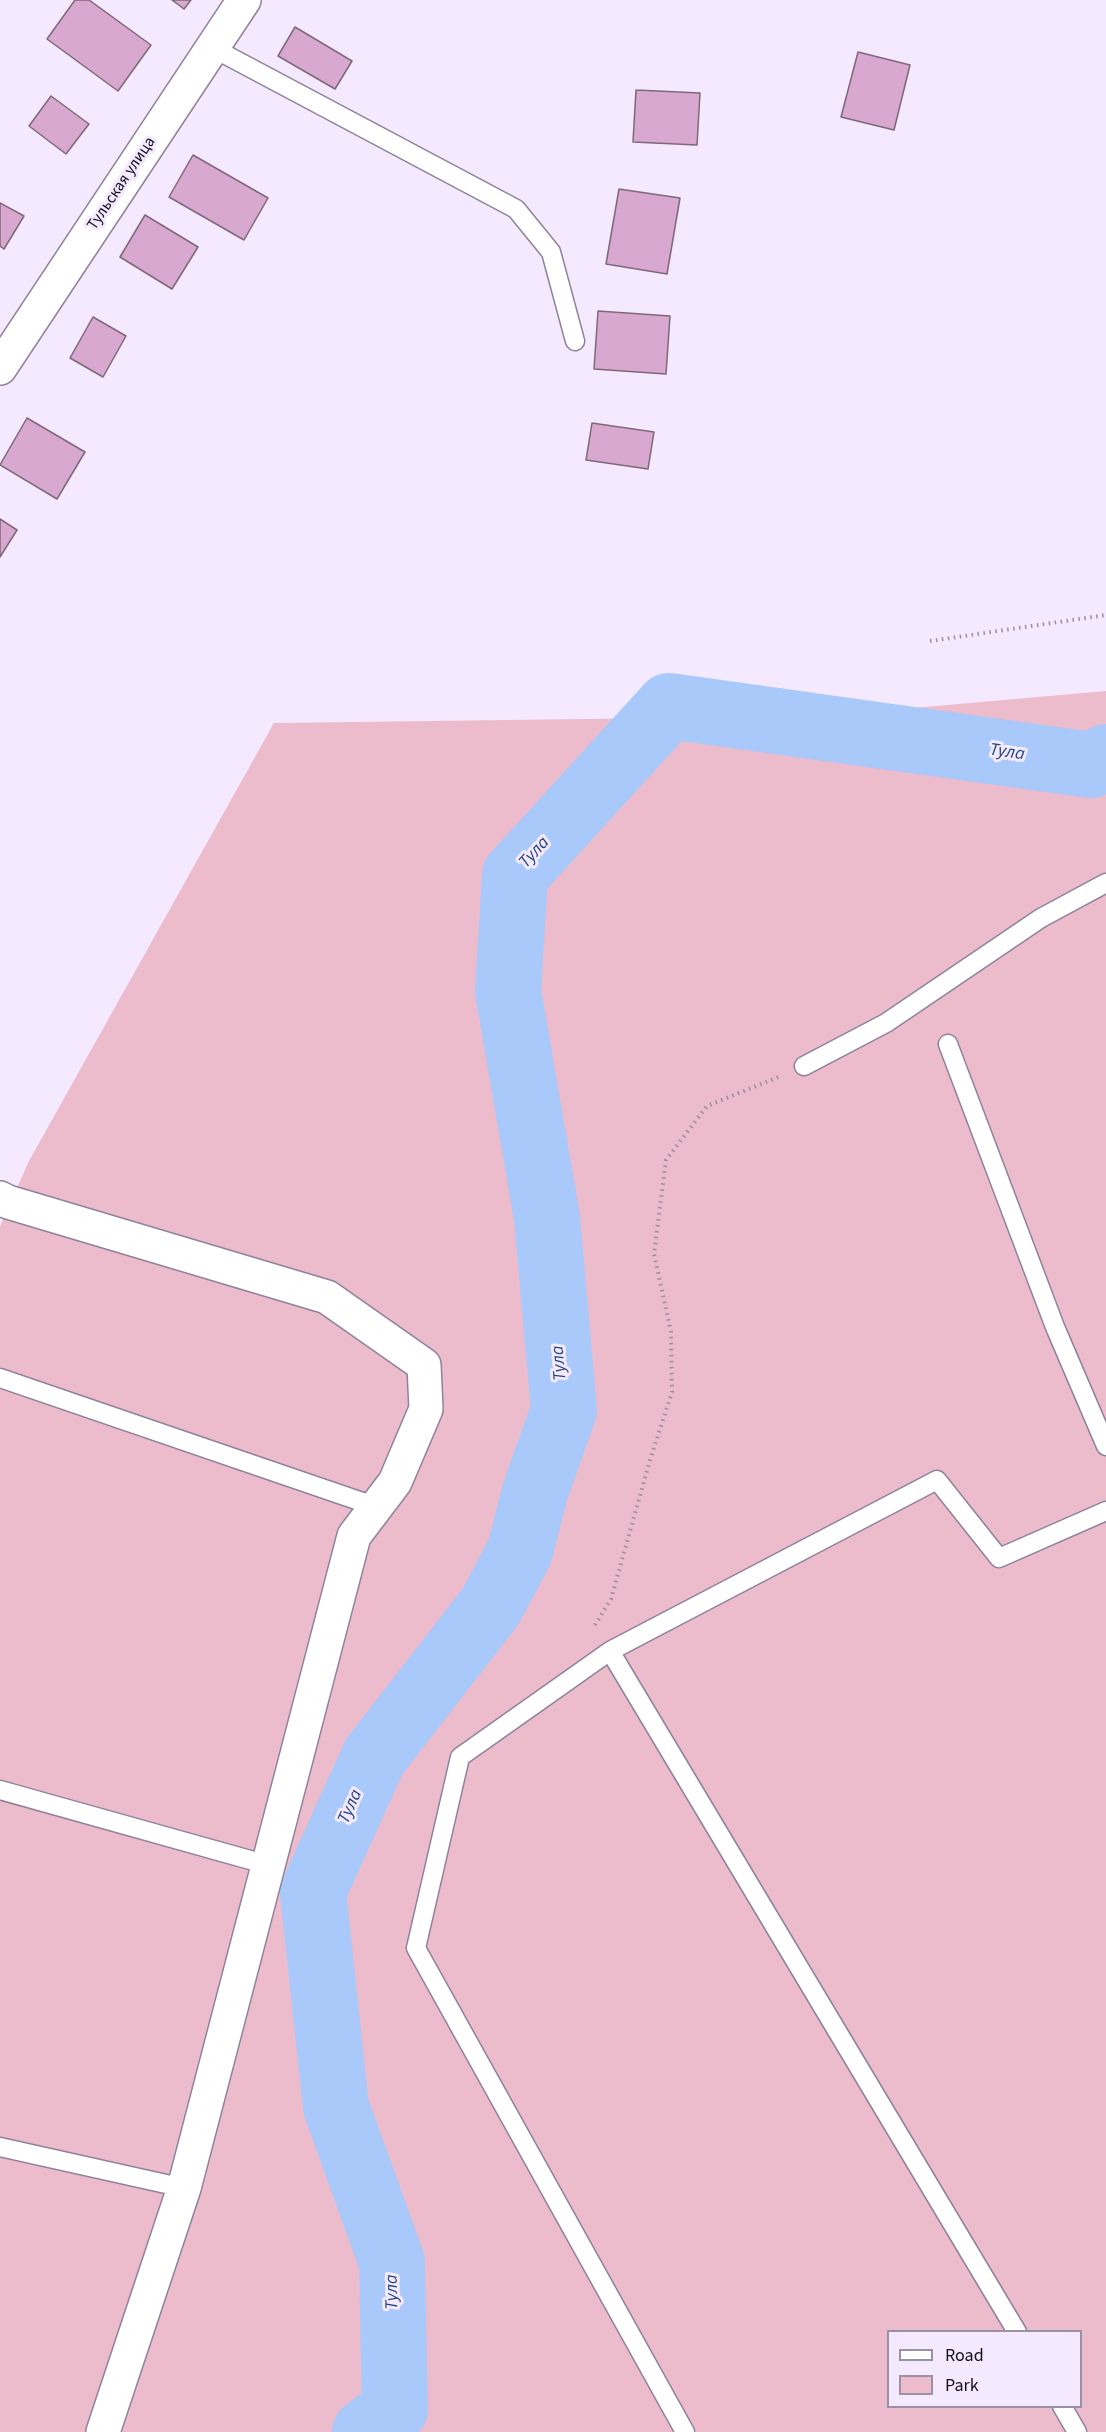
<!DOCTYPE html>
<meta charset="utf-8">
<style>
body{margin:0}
#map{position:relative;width:1106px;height:2432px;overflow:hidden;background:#f4e9fe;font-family:"Source Sans 3",sans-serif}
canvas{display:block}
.legend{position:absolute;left:887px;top:2330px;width:195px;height:78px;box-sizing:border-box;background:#f4e9fe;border:2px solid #9a92a2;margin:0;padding:8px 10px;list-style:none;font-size:18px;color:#141019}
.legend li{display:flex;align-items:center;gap:12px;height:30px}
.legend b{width:30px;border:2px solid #9a92a2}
</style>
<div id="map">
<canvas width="1106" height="2432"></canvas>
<ul class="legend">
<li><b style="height:8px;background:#fff"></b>Road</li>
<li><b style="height:16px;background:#ecbbcc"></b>Park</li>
</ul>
</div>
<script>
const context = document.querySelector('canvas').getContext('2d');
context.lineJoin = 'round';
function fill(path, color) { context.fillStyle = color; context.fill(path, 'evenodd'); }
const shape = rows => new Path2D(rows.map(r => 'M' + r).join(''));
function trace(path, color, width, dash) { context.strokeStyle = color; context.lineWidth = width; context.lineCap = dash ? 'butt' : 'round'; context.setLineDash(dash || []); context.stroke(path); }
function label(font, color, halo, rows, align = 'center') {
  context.font = font + ' "Source Sans 3",sans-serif'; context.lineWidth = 6; context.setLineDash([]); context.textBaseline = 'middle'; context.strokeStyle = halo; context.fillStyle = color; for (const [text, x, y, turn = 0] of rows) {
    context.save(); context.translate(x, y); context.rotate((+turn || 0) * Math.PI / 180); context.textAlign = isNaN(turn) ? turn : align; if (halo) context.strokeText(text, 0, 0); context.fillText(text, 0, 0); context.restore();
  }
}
const green = shape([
 [1106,691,1106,2432,0,2432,0,1226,29,1161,274,723,823,716],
 [888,2332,1080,2332,1080,2406,888,2406]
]);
const river = shape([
 [365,2432,395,2409,392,2262,336,2107,313,1892,374,1757,491,1606,520,1551,535,1492,564,1410,547,1218,508,991,515,875,669,706,1091,765,1106,757]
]);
const building = shape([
 [75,0,89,0,151,45,118,91,47,39,75,0],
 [172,0,191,0,184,9,172,0],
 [295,27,352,61,335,89,278,56,295,27],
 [858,52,910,65,894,130,841,117,858,52],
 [636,90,700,93,697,145,633,142,636,90],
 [51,96,89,124,66,154,29,126,51,96],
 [193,155,268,198,244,240,169,197,193,155],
 [619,189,680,198,667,274,606,264,619,189],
 [0,203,24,216,4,249,0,246,0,203],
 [145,215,198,247,172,289,120,257,145,215],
 [598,311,670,316,666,374,594,369,598,311],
 [93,317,126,336,103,377,70,358,93,317],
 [27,418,85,452,57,499,0,465,27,418],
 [592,423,654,432,648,469,586,460,592,423],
 [0,519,17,530,0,557,0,519]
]);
const path = shape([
 [930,641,1106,615],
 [595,1625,611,1599,650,1460,672,1392,671,1332,654,1254,666,1160,707,1106,781,1076]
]);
const lane = shape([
 [213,48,516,209,551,252,575,341],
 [948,1044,1055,1327,1106,1446],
 [804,1066,886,1023,1041,918,1106,883],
 [0,1378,377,1507],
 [610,1651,1017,2332],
 [0,1790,268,1865],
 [0,2147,184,2188],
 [1062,2406,1077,2432],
 [685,2432,416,1948,460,1757,610,1651,937,1480,999,1558,1106,1511]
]);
const street = shape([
 [0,368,244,0],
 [0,1198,8,1202,327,1297,424,1365,426,1409,395,1482,354,1536,184,2188,103,2432]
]);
const streetNames = [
 ["Тульская улица",122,184,-56]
];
const waterNames = [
 ["Тула",1007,753,8],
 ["Тула",535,853,-48],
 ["Тула",560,1363,-95],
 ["Тула",351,1807,-66],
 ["Тула",393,2292,-91]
];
fill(green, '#ecbbcc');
trace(river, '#a9c9fa', 66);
fill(building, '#d8a8d0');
trace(building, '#7e687a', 1.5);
trace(lane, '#8f839b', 21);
trace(street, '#8f839b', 36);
trace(path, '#9890a0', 4, [1.5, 4.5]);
trace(lane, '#fff', 18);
trace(street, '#fff', 33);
label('16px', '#141019', '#f4e9fe', streetNames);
label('italic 18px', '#204680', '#f4e9fe', waterNames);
</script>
